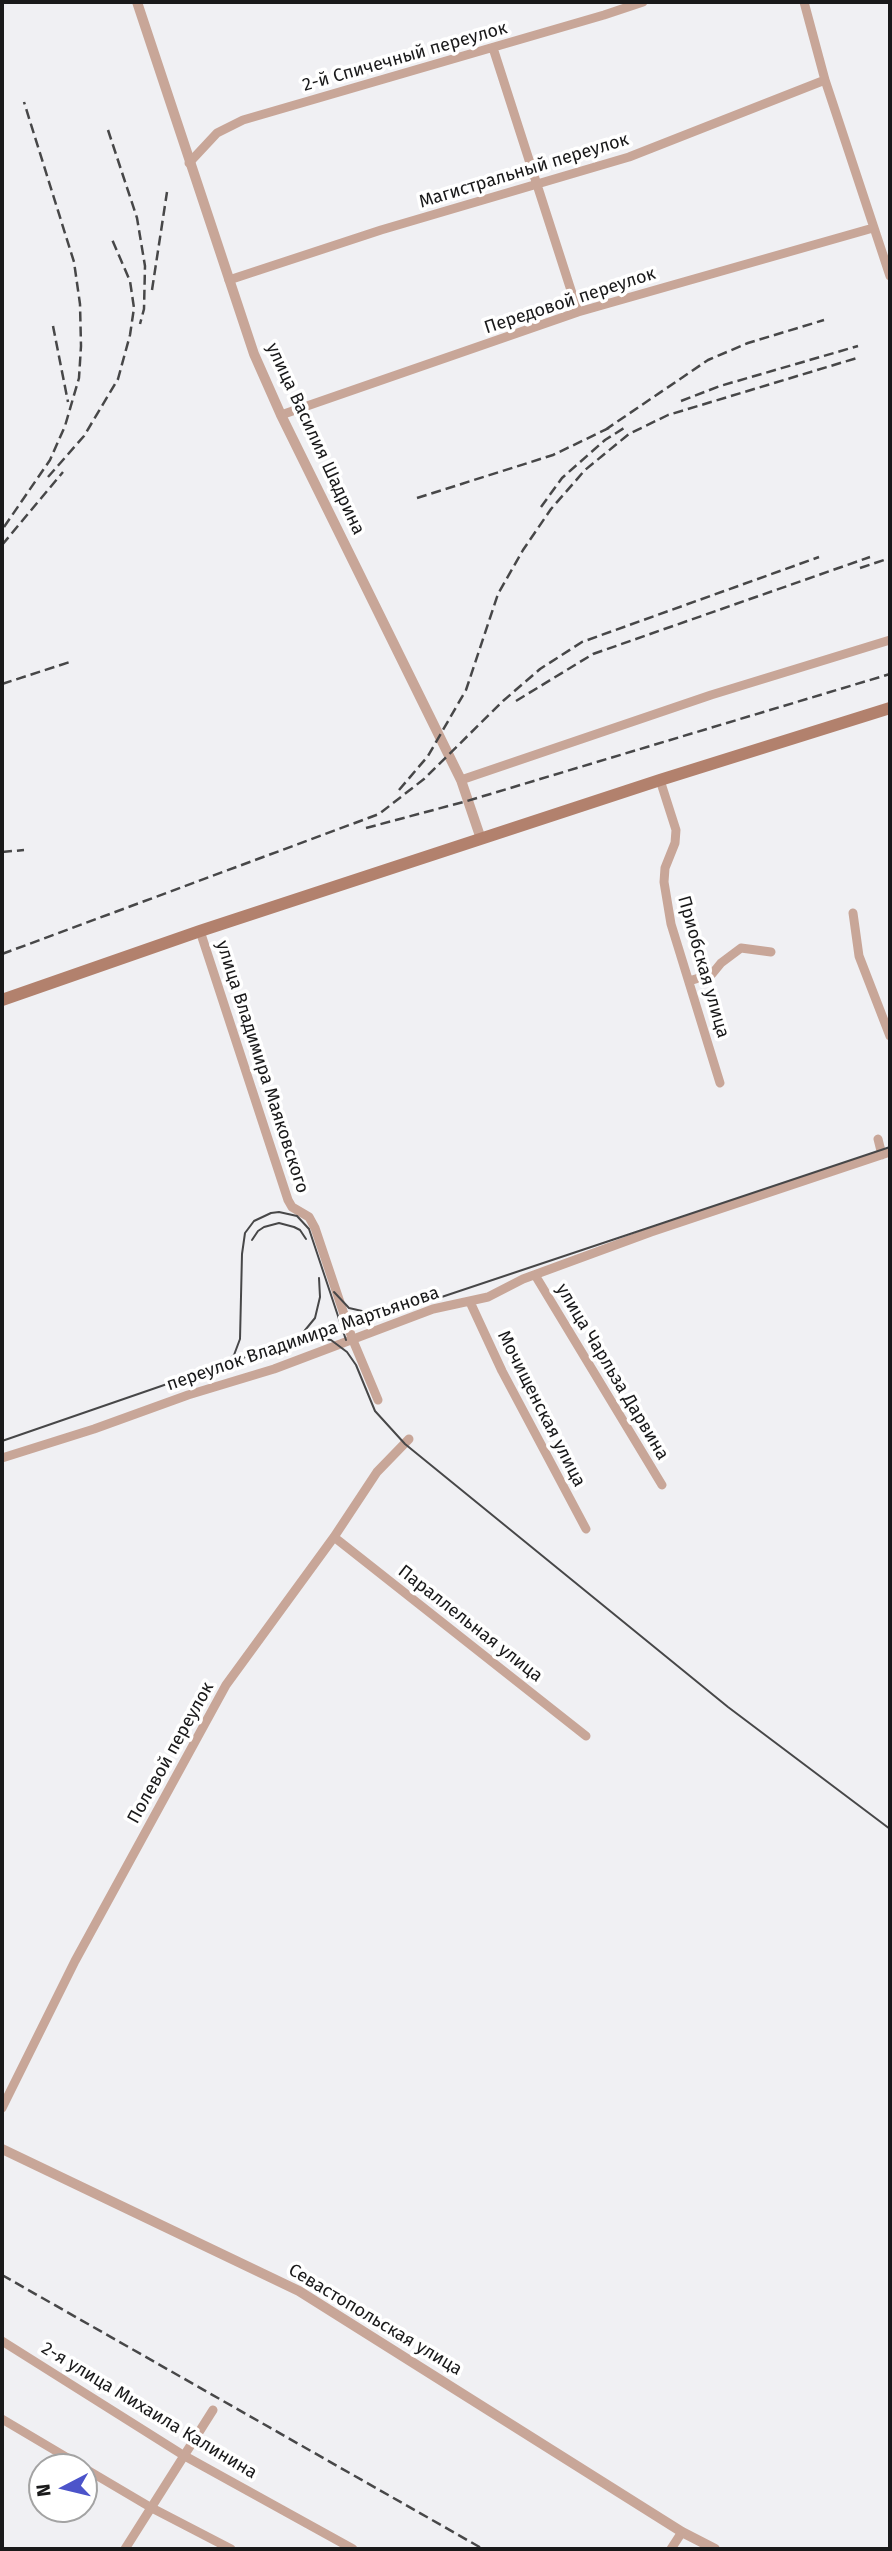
<!DOCTYPE html>
<meta charset="utf-8">
<style>
body{margin:0}
#map{position:relative;width:892px;height:2551px;overflow:hidden;background:#f0f0f3;font-family:"Fira Sans",sans-serif}
canvas{display:block}
.frame{position:absolute;inset:0;border:4px solid #19191a;pointer-events:none}
.north{position:absolute;left:28px;top:2453px;width:70px;height:70px;box-sizing:border-box;background:#fff;border:2px solid #a3a3a3;border-radius:50%;rotate:263deg;font-size:19px;font-weight:700;line-height:28px;text-align:center;color:#19191a}
.north::after{content:'';display:block;margin:auto;width:24px;height:32px;background:#4c54ca;clip-path:polygon(50% 0,100% 100%,50% 72%,0 100%)}
</style>
<div id="map">
<canvas width="892" height="2551"></canvas>
<div class="frame"></div>
<div class="north">N</div>
</div>
<script>
const context = document.querySelector('canvas').getContext('2d');
context.lineJoin = 'round';
const shape = rows => new Path2D(rows.map(r => 'M' + r).join(''));
function trace(path, color, width, dash) { context.strokeStyle = color; context.lineWidth = width; context.lineCap = dash ? 'butt' : 'round'; context.setLineDash(dash || []); context.stroke(path); }
function label(font, color, halo, rows, align = 'center') {
  context.font = font + ' "Fira Sans",sans-serif'; context.lineWidth = 7; context.setLineDash([]); context.textBaseline = 'middle'; context.strokeStyle = halo; context.fillStyle = color; for (const [text, x, y, turn = 0] of rows) {
    context.save(); context.translate(x, y); context.rotate((+turn || 0) * Math.PI / 180); context.textAlign = isNaN(turn) ? turn : align; if (halo) context.strokeText(text, 0, 0); context.fillText(text, 0, 0); context.restore();
  }
}
const minor = shape([
 [804,2,825,80,890,276],
 [493,48,578,312],
 [189,163,217,133,243,120,604,15,643,2],
 [229,280,381,230,629,157,825,80],
 [281,415,578,312,873,228],
 [461,780,711,695,890,640],
 [660,780,676,830,675,843,665,868,664,882,671,924,720,1083],
 [853,913,859,956,890,1036],
 [200,931,288,1200,292,1207,309,1217,315,1228,352,1338,378,1400],
 [689,981,712,974,721,963,741,948,771,952],
 [878,1139,882,1155],
 [535,1275,662,1485],
 [470,1302,502,1371,586,1529],
 [2,1458,94,1429,188,1395,274,1369,433,1309,488,1297,523,1279,651,1232,890,1152],
 [334,1537,586,1736],
 [2,2108,75,1961,226,1685,334,1537,377,1472,409,1439],
 [2,2341,183,2455,353,2549],
 [2,2419,83,2467],
 [84,2468,150,2507,231,2549],
 [125,2549,213,2410],
 [671,2549,682,2532]
]);
const tertiary = shape([
 [137,2,254,354,281,415,461,780,481,839],
 [2,2149,299,2291,682,2532,715,2549]
]);
const secondary = shape([
 [2,1000,200,931,660,780,890,708]
]);
const tram = shape([
 [252,1240,258,1231,264,1227,279,1223,294,1227,300,1230,306,1239],
 [334,1292,349,1308,375,1314],
 [319,1338,890,1147],
 [297,1340,315,1318,320,1297,319,1278],
 [224,1364,234,1355,240,1339,242,1254,245,1233,254,1221,271,1213,279,1212,297,1216,309,1229,346,1340],
 [2,1441,283,1344,307,1337,331,1340,347,1352,356,1365,375,1411,405,1444,728,1707,890,1829]
]);
const rail = shape([
 [108,130,137,218,145,266,144,309,140,324],
 [152,290,167,192],
 [53,326,68,402],
 [681,401,720,386,858,346],
 [605,430,708,360,748,343,824,320],
 [48,477,84,436,118,379,130,335,134,308,130,281,111,237],
 [417,498,553,455,611,427],
 [541,507,562,478,605,440,624,428],
 [4,527,50,460,65,426,79,378,81,346,80,304,74,262,24,102],
 [2,545,63,472],
 [860,568,890,558],
 [2,684,73,661],
 [516,701,593,654,870,557],
 [399,790,428,756,466,690,498,594,523,550,551,509,585,470,629,434,668,415,857,358],
 [366,828,467,801,890,674],
 [2,852,24,850],
 [2,954,379,814,424,779,503,701,540,669,582,642,819,557],
 [2,2275,483,2549]
]);
const streetNames = [
 ["2-й Спичечный переулок",405,57,-16],
 ["Магистральный переулок",524,171,-17],
 ["Передовой переулок",570,301,-18],
 ["улица Василия Шадрина",315,439,65],
 ["Приобская улица",703,967,74],
 ["улица Владимира Маяковского",262,1067,72],
 ["переулок Владимира Мартьянова",303,1339,-19],
 ["улица Чарльза Дарвина",612,1372,59],
 ["Мочищенская улица",541,1409,63],
 ["Параллельная улица",470,1624,38],
 ["Полевой переулок",171,1753,-61],
 ["Севастопольская улица",375,2320,31],
 ["2-я улица Михаила Калинина",149,2411,31]
];
trace(minor, '#c8a698', 9);
trace(tertiary, '#c8a698', 10);
trace(secondary, '#b2816d', 12);
trace(tram, '#474748', 2);
trace(rail, '#474748', 2.5, [10, 5]);
label('18px', '#19191a', '#fff', streetNames);
</script>
